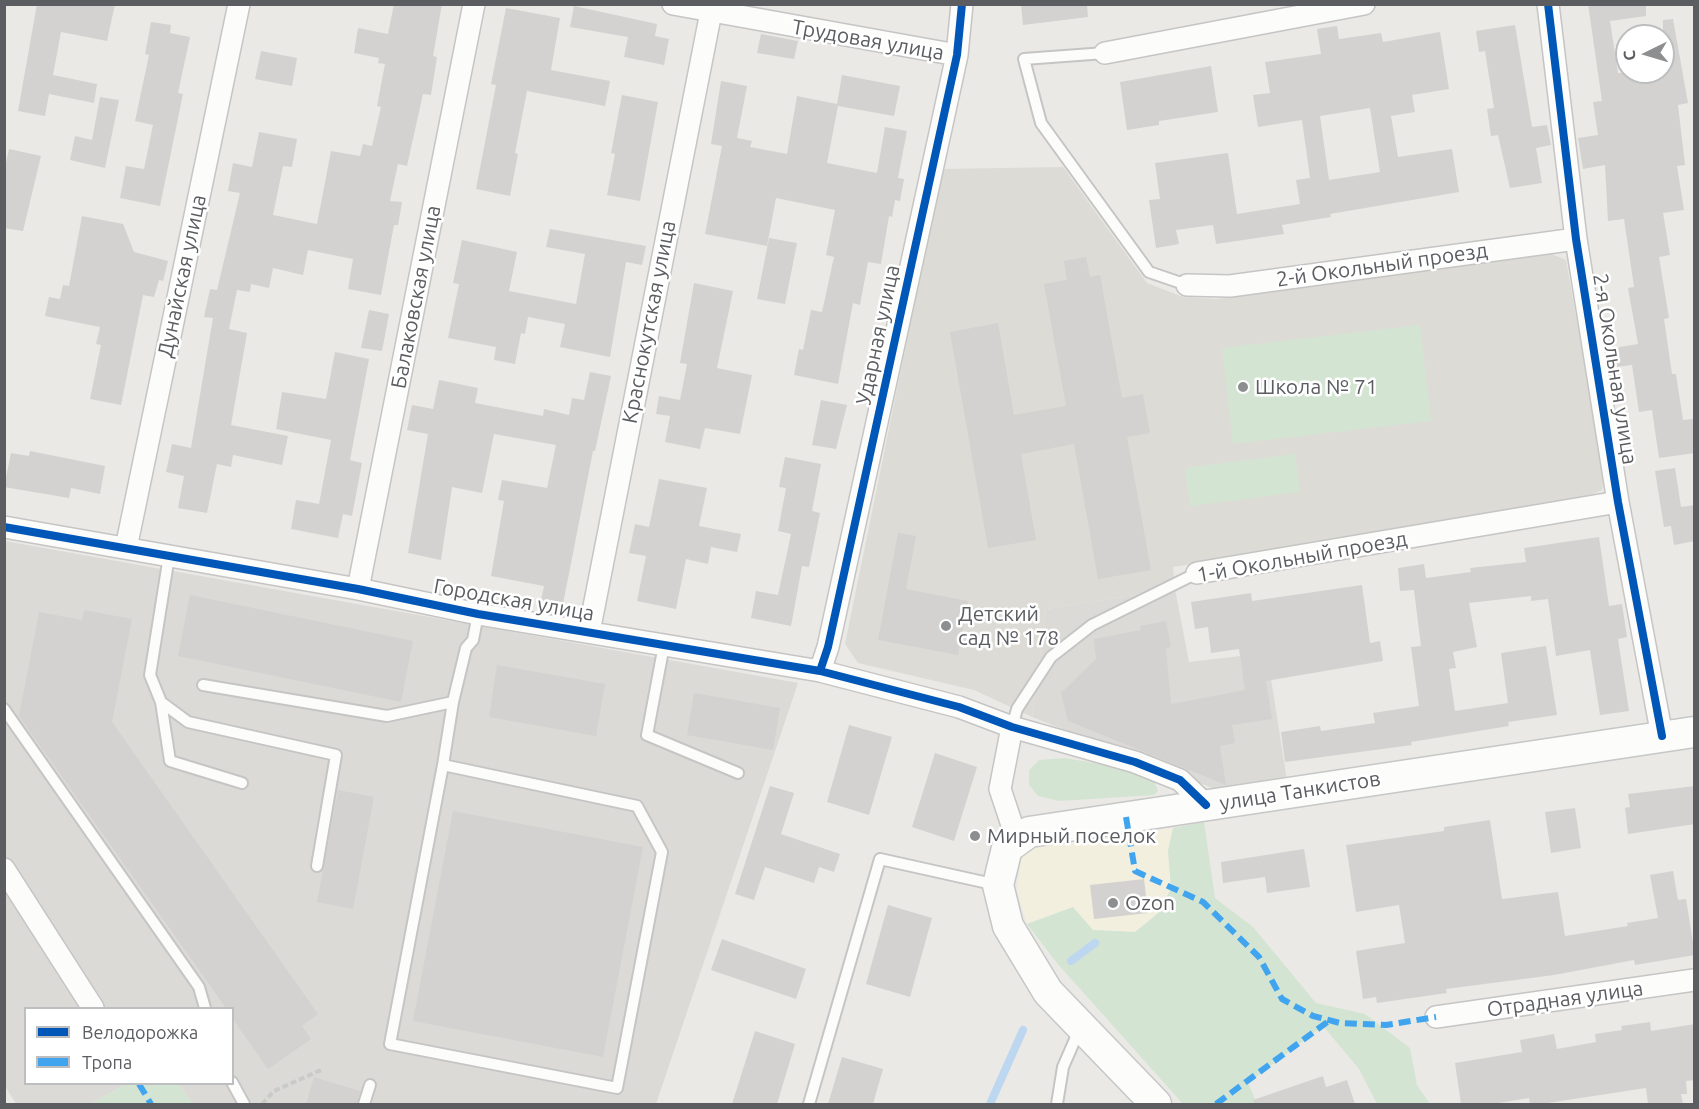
<!DOCTYPE html>
<meta charset="utf-8">
<style>
body{margin:0}
#map{position:relative;width:1699px;height:1109px;overflow:hidden;background:#eae9e5;font-family:Ubuntu,sans-serif}
canvas{display:block}
.frame{position:absolute;inset:0;border:6px solid #5b5d61;pointer-events:none}
.legend{position:absolute;left:24px;top:1007px;width:210px;height:78px;box-sizing:border-box;background:#fff;border:2px solid #bdbec0;margin:0;padding:8px 10px;list-style:none;font-size:18px;color:#5b5d61}
.legend li{display:flex;align-items:center;gap:12px;height:30px}
.legend b{width:30px;border:2px solid #bdbec0}
.north{position:absolute;left:1615px;top:24px;width:60px;height:60px;box-sizing:border-box;background:#fff;border:2px solid #bdbec0;border-radius:50%;rotate:265deg;font-size:16px;font-weight:700;line-height:24px;text-align:center;color:#5b5d61}
.north::after{content:'';display:block;margin:auto;width:21px;height:27px;background:#8d8e8f;clip-path:polygon(50% 0,100% 100%,50% 72%,0 100%)}
</style>
<div id="map">
<canvas width="1699" height="1109"></canvas>
<div class="frame"></div>
<ul class="legend">
<li><b style="height:8px;background:#0057b8"></b>Велодорожка</li>
<li><b style="height:8px;background:#40a5ee"></b>Тропа</li>
</ul>
<div class="north">С</div>
</div>
<script>
const context = document.querySelector('canvas').getContext('2d');
context.lineJoin = 'round';
function fill(path, color) { context.fillStyle = color; context.fill(path, 'evenodd'); }
const shape = rows => new Path2D(rows.map(r => 'M' + r).join(''));
function trace(path, color, width, dash) { context.strokeStyle = color; context.lineWidth = width; context.lineCap = dash ? 'butt' : 'round'; context.setLineDash(dash || []); context.stroke(path); }
function label(font, color, halo, rows, align = 'center') {
  context.font = font + ' Ubuntu,sans-serif'; context.lineWidth = 5; context.setLineDash([]); context.textBaseline = 'middle'; context.strokeStyle = halo; context.fillStyle = color; for (const [text, x, y, turn = 0] of rows) {
    context.save(); context.translate(x, y); context.rotate((+turn || 0) * Math.PI / 180); context.textAlign = isNaN(turn) ? turn : align; if (halo) context.strokeText(text, 0, 0); context.fillText(text, 0, 0); context.restore();
  }
}
const commercial = shape([
 [1173,828,1168,851,1171,889,1156,915,1135,932,1093,930,1073,907,1027,924,1017,891,1021,856,1040,843]
]);
const industrial = shape([
 [5,541,798,683,656,1104,193,1104,178,1084,232,1084,232,1008,26,1008,26,1084,126,1084,91,1104,16,1104,5,1086],
 [1175,589,1189,662,1267,653,1287,781,1215,789,1032,717,1046,609]
]);
const education = shape([
 [1063,167,1147,283,1183,297,1218,299,1545,251,1566,260,1604,474,1602,490,1584,498,1173,567,1175,589,1046,609,1032,717,974,690,858,663,845,644,942,169]
]);
const green = shape([
 [1420,325,1431,421,1233,444,1222,348],
 [1295,454,1300,492,1190,506,1185,468],
 [1065,758,1122,768,1154,781,1158,791,1154,795,1059,801,1038,796,1029,785,1029,770,1039,760],
 [1204,822,1215,898,1253,927,1316,1003,1365,1014,1410,1048,1417,1085,1430,1104,1377,1104,1359,1069,1323,1026,1248,1083,1257,1104,1183,1104,1056,962,1027,924,1073,907,1093,930,1135,932,1156,915,1171,889,1168,851,1173,828],
 [126,1084,178,1084,193,1104,91,1104]
]);
const stream = shape([
 [1071,961,1095,943],
 [990,1104,1023,1030]
]);
const building = shape([
 [37,4,115,4,107,41,61,32,53,75,97,84,94,103,49,94,45,116,18,111],
 [394,4,442,4,433,56,437,57,431,95,423,94,407,166,398,164,390,201,402,202,398,225,394,225,381,295,348,289,353,259,308,250,303,275,273,268,269,288,251,284,250,292,237,290,229,329,247,333,231,425,288,436,282,465,233,455,231,467,217,464,207,513,178,508,184,476,166,472,172,444,191,448,213,318,204,317,210,289,217,290,240,193,228,191,233,163,252,167,259,132,297,139,292,167,283,166,273,215,317,224,331,151,360,156,363,144,372,146,381,107,377,106,385,64,378,63,379,58,354,53,358,28,388,34],
 [1021,4,1087,4,1088,17,1023,25],
 [1588,4,1646,4,1646,16,1610,21,1618,73,1663,72,1663,20,1673,19,1688,103,1678,105,1685,165,1677,166,1684,210,1663,213,1670,255,1659,257,1669,318,1664,319,1672,374,1676,374,1683,420,1693,419,1695,453,1659,458,1652,410,1639,412,1632,365,1616,367,1614,348,1638,344,1628,288,1634,287,1624,219,1608,221,1605,165,1583,169,1578,138,1598,135,1593,102,1602,101],
 [574,6,657,24,655,36,669,39,664,65,624,57,628,37,570,27],
 [506,8,560,18,551,70,610,81,605,106,527,91,515,153,518,154,510,196,476,189,496,85,491,84],
 [151,22,171,25,170,33,190,37,178,93,183,94,160,206,120,198,126,166,144,169,153,125,135,121,149,55,145,54],
 [1515,25,1532,127,1547,125,1551,145,1536,148,1542,183,1510,188,1498,135,1491,136,1487,109,1494,108,1485,51,1479,52,1476,31],
 [1337,26,1339,39,1381,33,1383,42,1440,32,1449,89,1412,95,1415,112,1391,116,1398,157,1452,149,1459,192,1330,214,1331,217,1282,225,1284,234,1216,244,1213,225,1176,230,1179,244,1156,248,1149,200,1160,199,1155,163,1228,153,1237,214,1300,204,1296,180,1310,178,1302,120,1258,127,1253,95,1270,93,1265,62,1321,54,1317,29],
 [1370,108,1380,172,1329,180,1320,116],
 [761,34,798,41,794,59,757,53],
 [261,51,297,58,292,86,255,79],
 [1211,66,1218,112,1159,121,1159,125,1127,130,1120,82],
 [842,75,900,86,894,116,838,106,827,163,877,173,885,127,907,131,898,178,904,179,900,201,895,200,892,217,889,216,881,264,868,262,860,305,853,303,838,384,794,375,799,349,803,350,811,310,822,312,834,257,826,255,835,210,776,198,767,246,705,234,722,146,711,144,721,81,747,86,737,138,752,141,750,147,787,154,797,96,837,104],
 [622,95,658,102,640,201,607,195,615,154,611,153],
 [100,97,119,100,105,168,70,160,75,136,92,140],
 [9,149,41,156,23,231,4,228,4,172],
 [82,216,123,224,134,252,168,261,163,281,159,280,154,297,143,295,121,405,90,399,101,345,96,344,100,327,45,316,49,297,60,299,63,285,69,286],
 [550,229,646,246,642,265,626,262,610,357,560,347,565,324,528,317,525,334,521,333,515,364,494,360,496,347,448,338,459,284,453,283,462,240,517,252,509,291,576,304,585,254,546,247],
 [769,238,797,243,785,304,757,299],
 [1086,257,1090,277,1100,275,1122,398,1143,394,1150,433,1127,437,1151,570,1098,579,1074,444,1021,454,1036,540,988,548,950,332,998,323,1014,415,1066,406,1044,284,1067,280,1064,261],
 [694,283,733,291,717,368,752,375,740,434,705,428,700,449,665,442,670,416,656,414,659,396,680,400,687,364,680,363],
 [369,310,389,314,382,351,361,348],
 [335,352,369,359,350,460,362,463,352,516,343,514,338,538,291,529,296,500,319,504,331,440,276,429,282,392,326,399],
 [590,372,611,376,595,451,593,451,563,604,541,600,544,586,491,576,504,501,498,500,502,480,547,488,556,445,494,434,482,493,452,487,441,560,408,553,428,434,407,430,412,405,433,409,439,380,478,388,475,403,543,416,544,409,569,415,572,398,584,400],
 [821,400,847,405,836,449,812,445],
 [30,451,105,466,100,494,71,488,69,498,4,487,11,453,29,456],
 [785,457,821,464,812,511,820,513,809,567,802,566,791,626,751,618,756,591,778,595,791,534,778,531,786,488,779,487],
 [1675,468,1681,507,1695,505,1695,541,1674,545,1671,526,1664,527,1655,471],
 [659,479,707,488,699,526,741,534,737,552,711,547,708,564,686,559,676,609,637,601,646,556,629,553,635,524,649,527],
 [898,533,916,536,906,589,968,601,958,655,878,640],
 [1599,537,1609,606,1622,604,1627,637,1618,639,1629,711,1600,715,1590,650,1556,656,1548,599,1531,601,1531,596,1469,603,1477,647,1453,652,1456,668,1449,669,1455,711,1508,703,1501,653,1546,646,1557,715,1508,722,1509,726,1411,742,1412,745,1285,762,1281,732,1320,726,1321,731,1375,723,1373,713,1419,706,1411,647,1421,646,1414,590,1400,591,1398,568,1424,564,1426,578,1471,572,1470,568,1526,562,1524,548],
 [1362,585,1370,643,1380,641,1383,661,1266,681,1272,719,1232,725,1235,743,1220,746,1226,785,1068,721,1061,693,1096,659,1094,639,1141,630,1140,626,1166,621,1171,647,1166,648,1171,704,1245,690,1239,649,1211,653,1208,627,1195,629,1191,602,1251,593,1252,601],
 [190,595,413,641,401,702,178,656],
 [84,610,132,619,112,722,318,1014,302,1026,311,1039,268,1069,232,1018,232,1008,226,1008,19,716,39,612,82,620],
 [497,665,605,684,596,736,489,717],
 [694,693,780,708,773,750,687,735],
 [849,725,892,737,869,815,827,802],
 [935,753,977,767,954,841,912,827],
 [770,786,794,793,781,834,840,854,834,872,819,867,814,883,765,867,754,900,735,894],
 [1695,786,1695,824,1628,834,1625,808,1630,807,1628,794],
 [338,790,374,797,353,909,317,902],
 [1575,808,1581,848,1551,853,1545,812],
 [453,811,643,847,603,1057,413,1021],
 [1490,820,1502,899,1558,892,1565,936,1628,926,1627,923,1658,918,1650,875,1673,871,1678,900,1686,899,1695,955,1635,965,1634,960,1554,975,1446,989,1447,993,1377,1003,1376,997,1363,999,1356,951,1405,943,1399,905,1356,912,1346,845,1444,831,1444,827],
 [1304,849,1310,887,1267,893,1265,877,1223,883,1221,862],
 [1144,879,1148,913,1094,919,1090,885],
 [888,905,932,918,910,997,866,984],
 [722,939,806,969,796,999,711,970],
 [1650,1022,1651,1031,1695,1024,1695,1080,1686,1081,1687,1094,1681,1094,1683,1104,1648,1104,1646,1088,1541,1104,1530,1104,1529,1098,1492,1104,1461,1104,1455,1063,1522,1052,1520,1040,1554,1034,1557,1049,1596,1042,1595,1034,1622,1030,1621,1026],
 [755,1031,795,1044,777,1104,732,1104],
 [842,1057,883,1069,873,1104,828,1104],
 [1323,1076,1326,1087,1347,1080,1355,1104,1254,1104,1253,1100],
 [314,1077,360,1091,357,1104,306,1104]
]);
const path = shape([
 [262,1104,274,1091,321,1070]
]);
const service = shape([
 [1105,53,1024,59,1041,123,1149,272,1187,285],
 [169,556,150,675,161,702,188,722,336,755,317,866],
 [664,645,647,735,738,773],
 [203,685,387,716,453,702],
 [161,702,170,761,242,783],
 [4,709,199,987,205,1008],
 [1012,727,1017,709,1051,657,1092,625,1197,573],
 [443,765,637,806,662,852,617,1088,390,1044,443,765,453,702,466,648,473,640,478,614],
 [232,1082,244,1104],
 [364,1104,370,1085],
 [809,1104,880,859,997,885],
 [1057,1104,1063,1067,1080,1028]
]);
const minor = shape([
 [673,4,957,55],
 [1548,4,1576,239,1618,502,1662,736],
 [1105,53,1364,4],
 [1187,285,1230,286,1576,239],
 [4,527,358,589,478,614,820,671,959,707,1012,727,1135,762,1180,780,1206,805],
 [126,548,239,4],
 [1197,573,1618,502],
 [358,589,474,4],
 [589,632,711,12],
 [820,671,828,647,957,55,962,4],
 [1012,727,1000,789,1017,840],
 [4,869,93,1008],
 [1436,1017,1694,980]
]);
const secondary = shape([
 [1156,1104,1048,992,1008,926,998,885,1007,848,1029,832,1694,732]
]);
const quiet = shape([
 [1126,817,1135,871,1203,902,1259,957,1282,999,1313,1016,1340,1023,1386,1025,1436,1017],
 [139,1084,151,1104],
 [1216,1104,1330,1020]
]);
const cycleway = shape([
 [1548,4,1576,239,1618,502,1662,736],
 [4,527,358,589,478,614,820,671,959,707,1012,727,1135,762,1180,780,1206,805],
 [820,671,828,647,957,55,962,4]
]);
const markers = [
 [1243,387,6,"#8d8e8f"],
 [946,626,6,"#8d8e8f"],
 [975,836,6,"#8d8e8f"],
 [1113,903,6,"#8d8e8f"]
];
const streetNames = [
 ["Трудовая улица",868,40,10],
 ["2-й Окольный проезд",1382,265,-8],
 ["Дунайская улица",182,276,-78],
 ["Балаковская улица",416,297,-79],
 ["Краснокутская улица",649,322,-79],
 ["Ударная улица",878,335,-78],
 ["2-я Окольная улица",1615,369,81],
 ["1-й Окольный проезд",1302,557,-10],
 ["Городская улица",514,600,10],
 ["улица Танкистов",1300,791,-9],
 ["Отрадная улица",1565,999,-8]
];
const poiNames = [
 ["Школа № 71",1255,387],
 ["Детский",958,614],
 ["сад № 178",958,638],
 ["Мирный поселок",987,836],
 ["Ozon",1125,903]
];
fill(commercial, '#f2efdf');
fill(industrial, '#dbdad6');
fill(education, '#dddbd5');
fill(green, '#d4e4d3');
trace(stream, '#bdd7f0', 8);
fill(building, '#d3d2d0');
trace(service, '#c6c5c5', 14);
trace(minor, '#c6c5c5', 24);
trace(secondary, '#c6c7c7', 33);
trace(path, '#c8cbc9', 4, [6, 3]);
trace(service, '#fcfcfb', 10);
trace(minor, '#fcfcfb', 21);
trace(secondary, '#fcfcfb', 30);
trace(quiet, '#40a5ee', 6, [12, 6]);
trace(cycleway, '#0057b8', 8);
for (const [x, y, r, color] of markers) { const dot = new Path2D(); dot.arc(x, y, r, 0, 2 * Math.PI); context.fillStyle = color; context.fill(dot); trace(dot, '#fff', 2); }
label('21px', '#5b5d61', '#fff', streetNames);
label('21px', '#5b5d61', '#fff', poiNames, 'left');
</script>
